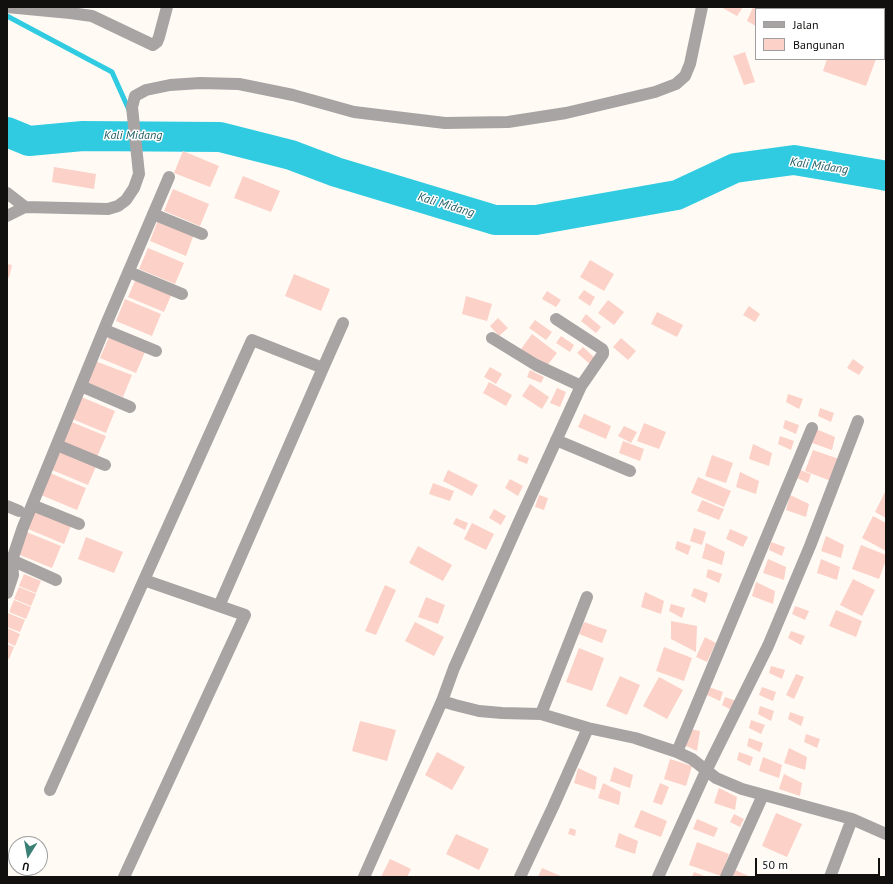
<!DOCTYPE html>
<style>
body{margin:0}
#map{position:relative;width:893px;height:884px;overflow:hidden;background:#fffbf4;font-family:"PT Sans",sans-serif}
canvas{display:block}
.frame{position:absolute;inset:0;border:8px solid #11100e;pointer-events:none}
.legend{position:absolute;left:755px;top:8px;width:130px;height:52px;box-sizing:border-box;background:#fff;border:1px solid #a09f9f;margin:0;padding:5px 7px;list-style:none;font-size:12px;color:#11100e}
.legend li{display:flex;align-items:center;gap:8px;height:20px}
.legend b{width:20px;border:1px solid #a09f9f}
.north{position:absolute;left:8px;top:836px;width:40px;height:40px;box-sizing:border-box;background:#fff;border:1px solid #a09f9f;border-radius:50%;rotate:191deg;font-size:11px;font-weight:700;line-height:16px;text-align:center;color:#11100e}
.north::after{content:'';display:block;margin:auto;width:14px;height:18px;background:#397f75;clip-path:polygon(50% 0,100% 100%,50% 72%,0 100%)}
.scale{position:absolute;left:755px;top:858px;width:125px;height:18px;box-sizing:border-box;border:2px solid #11100e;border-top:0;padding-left:5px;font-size:12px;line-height:14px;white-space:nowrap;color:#11100e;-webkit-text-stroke:3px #fff;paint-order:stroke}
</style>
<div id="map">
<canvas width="893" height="884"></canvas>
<div class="frame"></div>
<ul class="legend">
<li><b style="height:5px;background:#a8a4a4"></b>Jalan</li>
<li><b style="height:11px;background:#fcd1c8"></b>Bangunan</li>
</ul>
<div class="north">U</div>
<div class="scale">50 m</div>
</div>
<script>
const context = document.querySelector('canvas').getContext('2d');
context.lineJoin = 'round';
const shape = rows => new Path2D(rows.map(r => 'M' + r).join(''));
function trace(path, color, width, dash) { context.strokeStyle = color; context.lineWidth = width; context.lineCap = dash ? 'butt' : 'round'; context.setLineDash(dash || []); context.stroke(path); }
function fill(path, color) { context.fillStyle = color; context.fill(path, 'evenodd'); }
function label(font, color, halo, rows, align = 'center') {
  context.font = font + ' "PT Sans",sans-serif'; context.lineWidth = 3; context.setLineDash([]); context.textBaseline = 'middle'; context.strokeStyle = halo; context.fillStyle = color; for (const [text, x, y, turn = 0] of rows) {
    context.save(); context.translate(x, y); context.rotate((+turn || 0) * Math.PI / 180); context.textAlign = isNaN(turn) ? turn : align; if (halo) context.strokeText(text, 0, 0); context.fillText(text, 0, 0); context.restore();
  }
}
const stream = shape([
 [7,16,112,72,129,110]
]);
const river = shape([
 [7,132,29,141,83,136,220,137,291,155,336,172,495,220,536,220,677,195,735,168,794,160,882,175,886,176]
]);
const building = shape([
 [721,7,743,7,737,16],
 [753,7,780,7,784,9,756,9,756,26,747,21],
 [745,52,755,82,744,85,733,56],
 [827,59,876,59,866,86,823,71],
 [183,151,219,166,210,187,174,173],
 [54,167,96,174,94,189,52,182],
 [243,176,280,191,271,212,234,198],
 [173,189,209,204,200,226,164,211],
 [158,220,194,234,186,256,150,241],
 [148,248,184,263,175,284,139,269],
 [590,260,614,274,604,291,580,277],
 [7,264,12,265,9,278,7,277],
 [294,274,330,289,321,311,285,296],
 [137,276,173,291,164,312,128,297],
 [584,290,595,297,590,306,578,298],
 [547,291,561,300,556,307,542,299],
 [466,296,492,304,487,321,462,314],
 [125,299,161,314,152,336,116,321],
 [608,300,624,312,614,325,598,313],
 [749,306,760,314,755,322,743,315],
 [657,312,683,325,677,337,651,324],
 [586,314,601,327,596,333,581,321],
 [498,318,508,328,499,336,490,326],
 [535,320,552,332,546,340,529,328],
 [532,334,557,353,546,367,521,349],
 [561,336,574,345,570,352,556,343],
 [109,337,145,352,136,373,100,358],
 [621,338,636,351,628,360,613,347],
 [583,347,595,358,590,364,577,353],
 [853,359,864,367,859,375,847,368],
 [95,361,132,375,123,397,86,382],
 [490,367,502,374,496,384,484,377],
 [530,370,544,377,541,383,527,377],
 [489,382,512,395,506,406,483,393],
 [530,384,549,397,542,409,522,396],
 [557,388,566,392,560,407,550,403],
 [788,394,803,399,799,409,786,402],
 [79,396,115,411,106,433,70,418],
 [820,408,834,413,831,422,818,416],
 [584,414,611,426,606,439,578,427],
 [785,420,799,425,796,434,783,428],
 [69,421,106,436,97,457,60,442],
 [644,423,666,432,659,449,637,441],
 [624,426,637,432,631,443,618,436],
 [816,429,835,437,832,450,812,443],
 [780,436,794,441,791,450,778,444],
 [623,441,644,449,640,461,619,453],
 [753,444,772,453,769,466,749,459],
 [61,449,97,464,88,485,52,470],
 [813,450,839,459,831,481,805,471],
 [519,454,529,458,527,464,517,460],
 [712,455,733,463,726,483,705,476],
 [797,469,811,474,808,483,795,477],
 [448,470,478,485,472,496,443,481],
 [740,472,759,481,756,494,736,487],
 [50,473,86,488,77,510,41,495],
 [698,477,731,491,724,507,691,493],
 [510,479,523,486,518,496,505,488],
 [433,483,454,491,450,501,429,494],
 [886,490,886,518,875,512],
 [539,495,548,498,544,510,535,507],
 [790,495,809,504,806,517,786,510],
 [702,500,724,509,719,520,697,511],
 [36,508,72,523,64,544,28,529],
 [494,509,506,516,501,525,489,518],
 [873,516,886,523,886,551,862,538],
 [456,518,468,523,465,530,453,524],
 [472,523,494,534,486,550,464,539],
 [694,528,706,532,702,545,690,541],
 [730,529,748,537,743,547,726,539],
 [24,531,61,546,52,568,15,553],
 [826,536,844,545,841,558,821,551],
 [86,537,123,552,114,573,78,559],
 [677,541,691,546,688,555,675,549],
 [771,542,785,547,782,556,769,550],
 [706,543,725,552,722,565,702,558],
 [861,545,886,555,886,560,879,579,852,569],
 [418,546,452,565,443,581,409,563],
 [768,559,786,567,784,580,763,573],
 [821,559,840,567,837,580,817,573],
 [708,569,722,574,719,583,706,577],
 [24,574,41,581,36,593,19,586],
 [853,579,875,590,862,616,840,605],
 [756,582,775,591,773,604,752,596],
 [385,585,396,590,376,635,365,631],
 [19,587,36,594,31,606,14,599],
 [694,588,708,593,705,603,691,596],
 [645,592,664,601,661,614,641,607],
 [426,597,445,605,438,624,418,617],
 [14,600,31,607,26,619,9,612],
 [671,604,685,608,682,618,669,611],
 [795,606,809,611,805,620,792,614],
 [836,610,862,621,856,637,829,626],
 [8,613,25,620,20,632,7,627,7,616],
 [671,621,697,626,696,652,671,639],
 [415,622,444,637,434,656,405,641],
 [584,622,607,630,602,643,579,634],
 [7,628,20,634,15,646,7,642],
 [791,631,805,636,801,645,788,638],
 [705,637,716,643,707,662,696,657],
 [7,644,14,647,9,659,7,658],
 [664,647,692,658,684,681,656,671],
 [579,648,604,658,592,691,566,682],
 [771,666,785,670,782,679,769,673],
 [796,674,804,677,794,699,786,695],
 [620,676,640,685,627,715,606,706],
 [659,677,683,690,667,719,643,706],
 [709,687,723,692,720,701,707,695],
 [762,687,776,692,773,701,759,695],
 [725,697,739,702,735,712,722,705],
 [760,706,774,711,771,721,758,714],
 [790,712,804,717,801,726,788,719],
 [751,720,765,725,761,734,749,728],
 [360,721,396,730,387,761,352,751],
 [690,729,700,731,697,751,684,745],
 [806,734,820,739,817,748,804,742],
 [749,738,763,743,760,752,747,746],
 [789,748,807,757,805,770,784,763],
 [437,752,465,767,452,790,425,775],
 [739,752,753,757,750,766,737,760],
 [763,757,782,765,779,778,759,771],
 [670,759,692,766,686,786,664,779],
 [614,767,633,775,630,788,610,781],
 [578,768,597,777,595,790,574,783],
 [784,774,802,783,800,796,779,789],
 [603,783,621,792,619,805,598,798],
 [660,783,669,787,662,805,653,802],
 [719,788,737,797,735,810,714,803],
 [641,810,667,821,661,837,634,827],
 [776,813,802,824,787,857,762,846],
 [734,814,744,819,740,827,730,822],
 [697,819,718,828,714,837,693,829],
 [570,828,576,830,575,836,568,834],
 [619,833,638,841,635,854,615,847],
 [456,834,489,849,479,870,446,854],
 [697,842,729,854,721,876,689,865],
 [390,859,411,869,407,877,381,877],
 [542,868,563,877,538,877],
 [735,870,751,877,733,877],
 [694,872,707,877,692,877]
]);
const minor = shape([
 [7,7,70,13,92,16,153,45,157,42,159,37,167,7],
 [7,193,25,207],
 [153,214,202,234],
 [7,216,25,207,108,209,118,206,126,200,134,188,139,174,132,107,135,96,146,90,170,85,200,83,239,84,293,95,354,112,445,123,508,122,566,113,655,92,676,84,685,76,690,64,702,7],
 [129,272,182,294],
 [105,330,156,351],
 [492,338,536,365,581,386],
 [323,368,343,323],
 [81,386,130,407],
 [556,440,630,471],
 [57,445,105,465],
 [32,505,79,524],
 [7,506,19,511],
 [7,558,56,580],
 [144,580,252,340,323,368,219,606],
 [7,593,13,575,12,560,23,527,107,322,169,177],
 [442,701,455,705,479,711,502,713,541,714,588,728,635,738,677,752,692,759,716,778,742,789,852,819,886,834],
 [541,714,587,597],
 [677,752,812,428],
 [50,790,144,580,245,615,124,877],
 [364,877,442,701,454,668,518,524,581,386,603,354,603,351,602,349,556,319],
 [520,877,553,807,588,728],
 [658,877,706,771,768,646,810,546,858,421],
 [726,877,763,795],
 [830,877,852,819]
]);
const waterNames = [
 ["Kali Midang",133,136],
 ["Kali Midang",819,166,8],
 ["Kali Midang",446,205,17]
];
trace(stream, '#30cbe0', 5);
trace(river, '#30cbe0', 30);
fill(building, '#fcd1c8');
trace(minor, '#a8a4a4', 12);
label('italic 12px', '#225d66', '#fff', waterNames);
</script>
